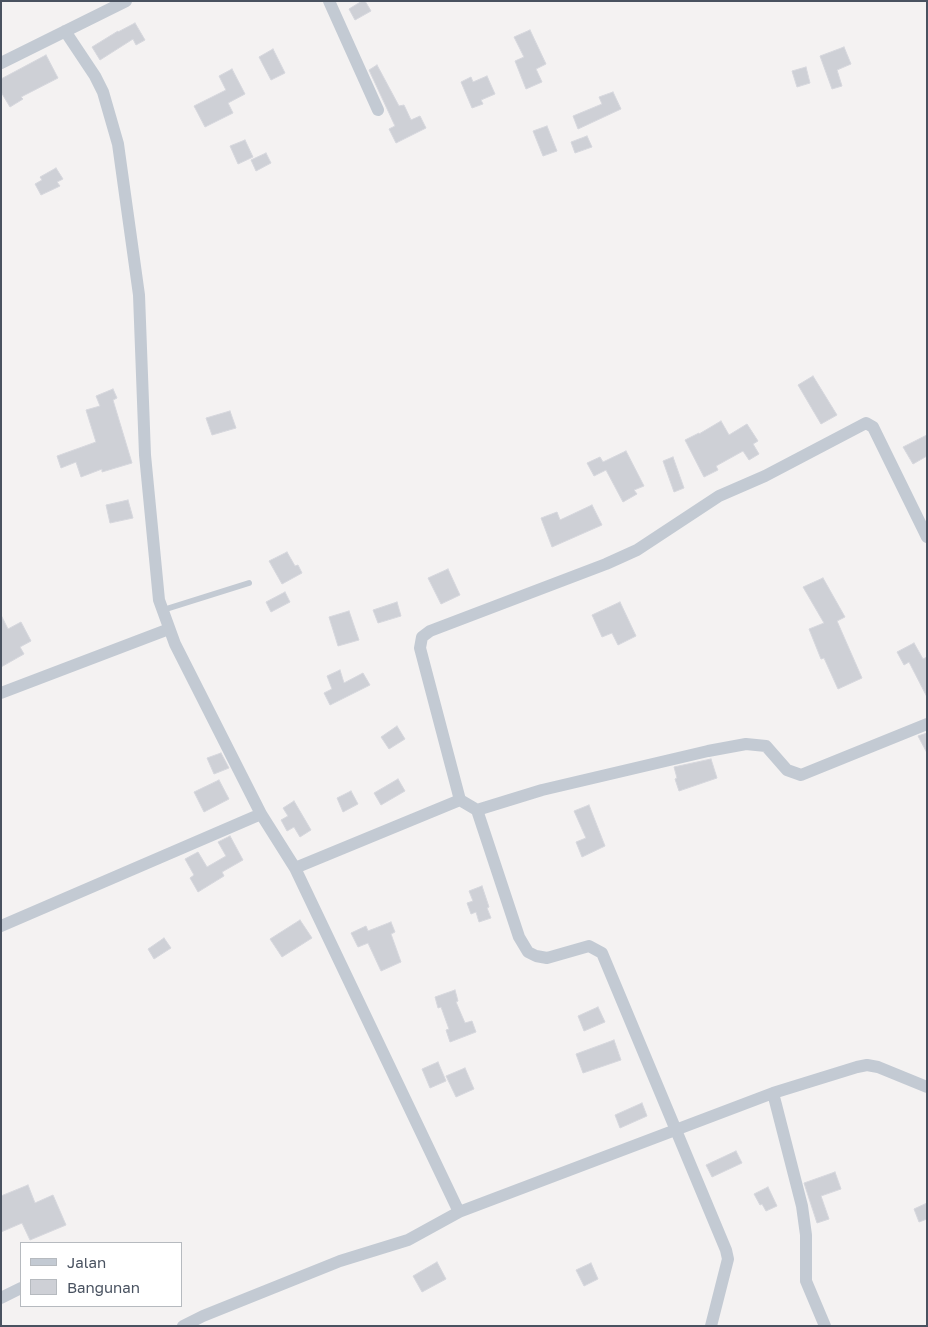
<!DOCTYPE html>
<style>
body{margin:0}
#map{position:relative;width:928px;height:1327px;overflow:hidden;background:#f4f2f2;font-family:"Golos Text",sans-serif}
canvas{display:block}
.frame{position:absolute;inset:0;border:2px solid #495260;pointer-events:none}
.legend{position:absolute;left:20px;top:1242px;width:162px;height:65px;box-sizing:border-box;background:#fff;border:1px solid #b6babf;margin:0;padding:6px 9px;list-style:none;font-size:15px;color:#495260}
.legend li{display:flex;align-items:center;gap:10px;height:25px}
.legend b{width:25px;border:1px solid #b6babf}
</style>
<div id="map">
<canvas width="928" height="1327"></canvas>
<div class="frame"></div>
<ul class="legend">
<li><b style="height:6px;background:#c3cad3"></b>Jalan</li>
<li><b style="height:14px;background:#ced0d6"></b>Bangunan</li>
</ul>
</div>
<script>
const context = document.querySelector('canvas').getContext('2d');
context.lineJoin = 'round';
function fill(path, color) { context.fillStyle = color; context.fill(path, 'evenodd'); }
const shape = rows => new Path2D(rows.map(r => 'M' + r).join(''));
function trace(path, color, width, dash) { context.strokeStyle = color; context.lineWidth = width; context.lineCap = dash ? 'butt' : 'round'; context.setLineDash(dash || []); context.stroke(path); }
const building = shape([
 [362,1,365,1,371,11,355,20,349,9,362,1],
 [135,23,145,40,136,45,133,39,100,60,92,47,118,31,118,32,135,23],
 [530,30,546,64,536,69,542,82,526,89,515,61,524,57,514,37,530,30],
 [844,47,851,64,837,70,842,86,832,89,820,56,844,47],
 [273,49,285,73,271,80,259,57,273,49],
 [46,55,58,78,21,97,23,99,10,107,1,92,1,79,46,55],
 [377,65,399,106,404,105,411,120,420,116,426,128,396,143,389,129,395,126,369,70,377,65],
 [806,67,810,83,797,87,792,71,806,67],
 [232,69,245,94,228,103,233,113,205,127,194,106,226,90,219,76,232,69],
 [487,76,495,94,481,100,483,104,472,108,461,82,471,77,473,82,487,76],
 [613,92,621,109,578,129,573,116,602,104,599,97,613,92],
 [547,126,557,151,543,156,533,131,547,126],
 [587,136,592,147,575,153,571,142,587,136],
 [245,140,253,157,238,164,230,146,245,140],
 [266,153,271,163,256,171,251,160,266,153],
 [56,168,63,179,57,182,60,186,41,195,35,184,42,180,40,177,56,168],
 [813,376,837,415,821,424,798,385,813,376],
 [113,389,117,398,113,400,132,463,102,472,102,469,81,477,76,462,61,468,57,456,96,442,86,410,100,406,96,396,113,389],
 [230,411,236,428,212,435,206,418,230,411],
 [721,421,729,435,747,424,758,441,753,444,759,454,749,460,743,451,716,466,718,470,704,477,685,440,699,433,699,434,721,421],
 [927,435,927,456,913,464,903,447,927,435],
 [626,451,644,486,634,490,637,494,623,502,606,470,594,476,587,463,600,457,603,462,626,451],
 [673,457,684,488,674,492,663,461,673,457],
 [128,500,133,518,110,523,106,505,128,500],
 [592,505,602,525,552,547,541,518,557,512,560,520,592,505],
 [287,552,295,566,298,565,302,573,282,584,269,561,287,552],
 [448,569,460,595,441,604,428,578,448,569],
 [823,578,845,617,837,621,862,678,838,689,824,658,821,659,809,629,824,623,803,587,823,578],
 [285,592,290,602,271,612,266,602,285,592],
 [397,602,401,616,378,623,373,610,397,602],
 [620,602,636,636,618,645,612,633,602,637,592,615,620,602],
 [349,611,359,640,338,646,329,617,349,611],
 [1,615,8,629,21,622,31,641,20,647,24,654,1,667,1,615],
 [914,643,923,659,927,657,927,697,909,662,904,665,897,652,914,643],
 [340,670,344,683,363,673,370,685,330,705,324,693,332,689,327,676,340,670],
 [397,726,405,739,389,749,381,737,397,726],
 [927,733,927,753,918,736,927,733],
 [221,753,229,768,214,774,207,758,221,753],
 [711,759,717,778,679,791,675,779,677,778,674,767,711,759],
 [398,779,405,791,381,805,374,793,398,779],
 [219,780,229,799,204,812,194,792,219,780],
 [351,791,358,804,343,812,337,798,351,791],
 [294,801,311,830,300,837,294,827,287,831,281,820,288,816,283,808,294,801],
 [589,805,605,846,582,857,576,842,586,838,574,811,589,805],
 [230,836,243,860,222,872,224,876,198,892,190,878,194,875,185,859,198,852,207,867,226,856,218,842,230,836],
 [482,886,489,907,487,908,491,918,479,922,476,912,471,914,467,903,473,901,469,891,482,886],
 [300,920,312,938,282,957,270,939,300,920],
 [391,922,395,932,391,934,401,962,381,971,368,943,358,947,351,933,366,926,368,931,391,922],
 [164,938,171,948,154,959,148,949,164,938],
 [455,990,458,1001,456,1002,465,1023,472,1021,476,1032,450,1042,446,1030,449,1029,441,1007,438,1008,435,997,455,990],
 [598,1007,605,1022,584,1031,578,1016,598,1007],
 [614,1040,621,1060,583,1073,576,1054,614,1040],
 [438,1062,446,1081,430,1088,422,1069,438,1062],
 [465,1068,474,1089,456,1097,446,1076,465,1068],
 [642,1103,647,1116,620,1128,615,1115,642,1103],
 [736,1151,742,1163,712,1177,706,1165,736,1151],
 [835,1172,841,1189,821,1196,829,1219,817,1223,804,1183,835,1172],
 [28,1185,35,1203,53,1195,66,1225,30,1240,22,1223,1,1232,1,1196,28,1185],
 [768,1187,777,1206,766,1211,762,1204,760,1205,754,1194,768,1187],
 [927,1203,927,1219,919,1222,914,1209,927,1203],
 [437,1262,446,1279,422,1292,413,1276,437,1262],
 [591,1263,598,1279,584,1286,576,1270,591,1263]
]);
const service = shape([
 [163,610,249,583]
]);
const minor = shape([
 [329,1,378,110],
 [65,31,95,76,103,92,118,144,139,295,145,455,159,600,175,644,261,814],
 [1,63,126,1],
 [1,693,169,629],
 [460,800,420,648,422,637,430,631,606,564,637,550,719,496,765,476,866,423,873,427,927,537],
 [477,810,519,937,528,952,536,956,547,958,589,946,602,953,726,1250,728,1259,711,1326],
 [295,868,459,1212],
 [1,926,261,814,295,868,460,800,477,810,542,790,708,751,746,744,766,746,787,770,801,775,927,724],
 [773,1093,802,1206,806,1235,806,1281,825,1326],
 [1,1298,21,1288],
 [183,1326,203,1316,340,1261,408,1240,459,1212,773,1093,857,1067,867,1065,878,1067,927,1087]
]);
fill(building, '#ced0d6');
trace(building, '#d6d7dd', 1);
trace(service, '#c3cad3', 6);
trace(minor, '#c3cad3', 12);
</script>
